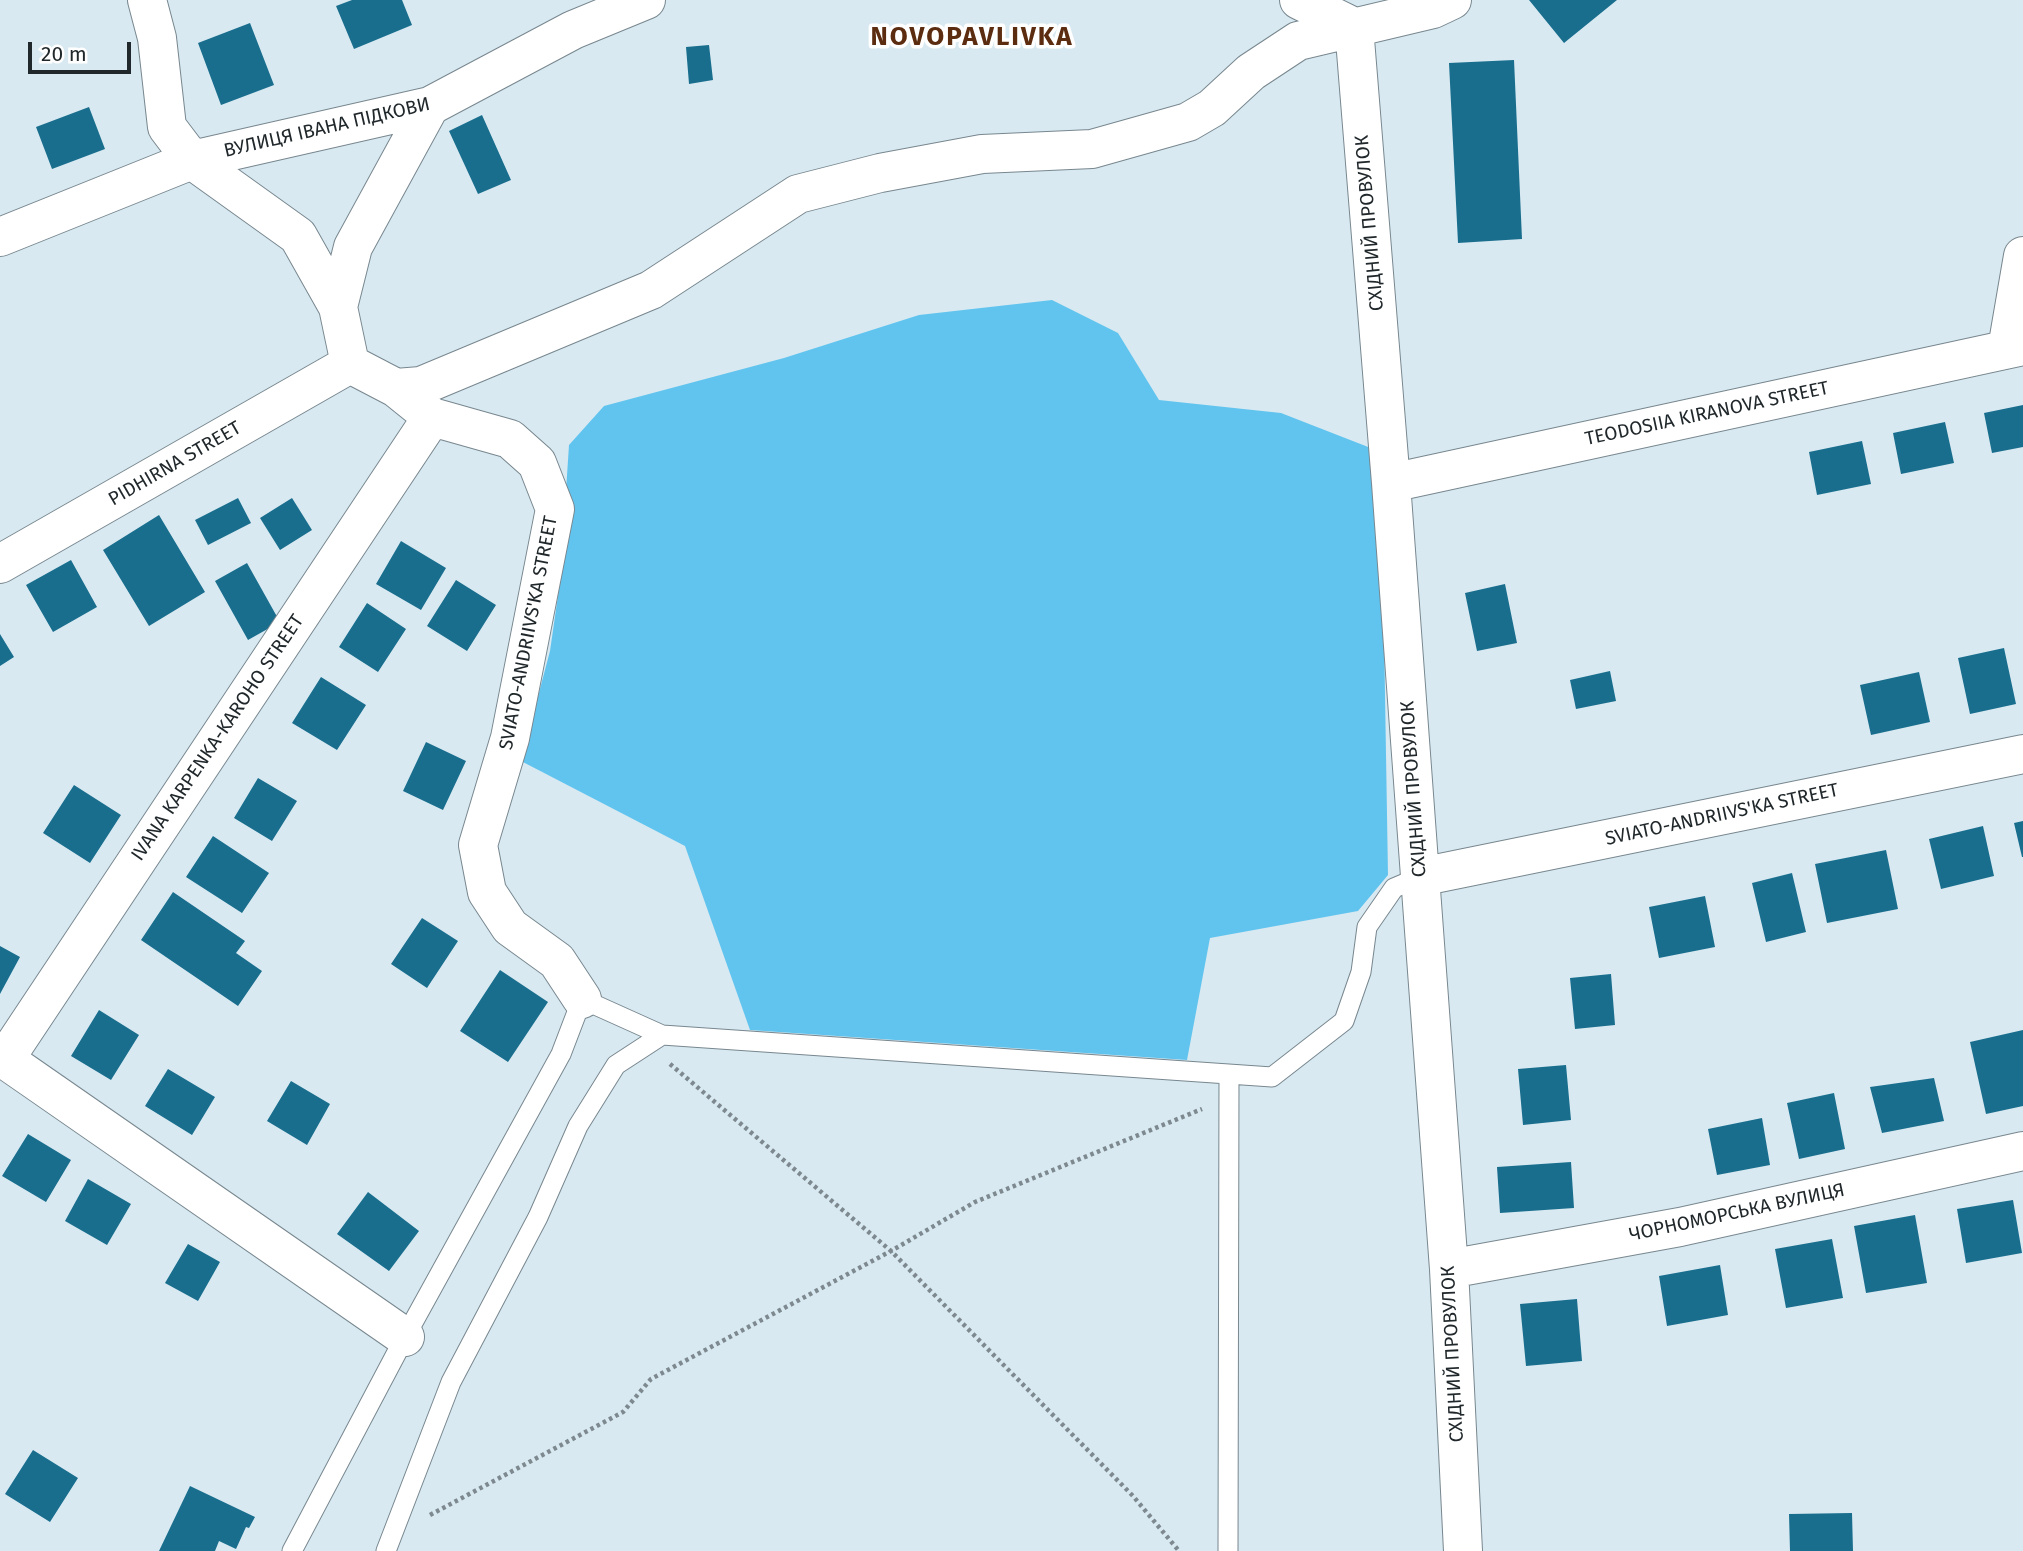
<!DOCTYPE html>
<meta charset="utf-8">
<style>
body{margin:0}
#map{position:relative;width:2023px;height:1551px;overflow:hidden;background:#d8e9f1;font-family:"Fira Sans",sans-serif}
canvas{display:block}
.scale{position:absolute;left:28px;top:42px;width:103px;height:32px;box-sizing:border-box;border:4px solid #21282b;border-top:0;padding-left:9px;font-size:21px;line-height:24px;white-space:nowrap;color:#21282b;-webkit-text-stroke:5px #fff;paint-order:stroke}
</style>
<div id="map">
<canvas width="2023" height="1551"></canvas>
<div class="scale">20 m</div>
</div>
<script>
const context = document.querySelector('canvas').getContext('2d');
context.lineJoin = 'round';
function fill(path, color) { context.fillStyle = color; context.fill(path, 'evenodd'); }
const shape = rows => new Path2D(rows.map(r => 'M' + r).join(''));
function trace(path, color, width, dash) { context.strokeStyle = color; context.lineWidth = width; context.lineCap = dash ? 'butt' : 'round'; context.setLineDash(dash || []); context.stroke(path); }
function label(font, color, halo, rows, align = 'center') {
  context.font = font + ' "Fira Sans",sans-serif'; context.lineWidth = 7; context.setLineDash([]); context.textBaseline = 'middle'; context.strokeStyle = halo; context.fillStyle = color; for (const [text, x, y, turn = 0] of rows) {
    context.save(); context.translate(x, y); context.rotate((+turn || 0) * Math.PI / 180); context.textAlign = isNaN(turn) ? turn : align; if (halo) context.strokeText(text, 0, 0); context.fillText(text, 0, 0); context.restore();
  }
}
const green = shape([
 [1052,300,1118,333,1159,400,1281,413,1381,452,1388,875,1358,911,1210,938,1187,1060,750,1030,685,846,521,761,550,651,560,582,569,445,604,406,784,358,919,315]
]);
const building = shape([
 [352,0,402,0,412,25,354,49,336,6],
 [1529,0,1617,0,1564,43],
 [250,23,274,85,221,105,198,43],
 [709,45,713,80,689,84,686,47],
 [1514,60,1522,239,1458,243,1449,63],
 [89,107,105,149,52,169,36,127],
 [482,115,511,180,478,194,449,131],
 [2023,405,2023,447,1992,453,1984,413],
 [1945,422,1954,463,1901,474,1893,433],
 [1862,441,1871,484,1817,495,1809,452],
 [238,498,251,523,208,545,195,520],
 [292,498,312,530,280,550,260,518],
 [159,515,205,592,149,626,103,550],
 [401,541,446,568,421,610,376,584],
 [71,560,97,607,53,632,26,585],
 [247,563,280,622,248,640,215,581],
 [456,580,496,605,467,651,427,626],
 [1505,584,1517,643,1477,651,1465,593],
 [367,603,406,629,378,672,339,647],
 [0,634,14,657,0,666],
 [2004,648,2016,704,1970,714,1958,658],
 [1610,671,1616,701,1576,709,1570,680],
 [1919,672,1930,722,1871,735,1860,685],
 [321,677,366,705,337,750,292,723],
 [426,742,466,761,443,810,403,791],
 [258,778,297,801,272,841,234,818],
 [74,785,121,815,90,863,43,833],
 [2023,821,2023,857,2022,857,2014,823],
 [1983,826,1994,876,1941,889,1929,839],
 [213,836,269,873,242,913,186,877],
 [1886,850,1898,909,1827,923,1815,864],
 [1792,873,1806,932,1766,942,1752,883],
 [173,892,245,941,236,953,262,971,238,1006,141,940],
 [1705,896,1715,947,1659,958,1649,907],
 [422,918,458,941,427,988,391,964],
 [0,946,20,957,0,994],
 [500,970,548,1002,508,1062,460,1031],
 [1611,974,1615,1025,1575,1029,1570,978],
 [99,1010,139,1035,111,1080,71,1056],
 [2023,1030,2023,1106,1986,1114,1970,1042],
 [1566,1065,1571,1120,1523,1125,1518,1069],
 [168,1069,215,1097,192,1135,145,1106],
 [1934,1078,1944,1121,1882,1133,1870,1087],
 [291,1081,330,1104,307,1145,267,1121],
 [1834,1093,1845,1149,1799,1159,1787,1103],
 [1762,1118,1770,1165,1717,1175,1708,1129],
 [28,1134,71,1160,46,1202,2,1176],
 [1571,1162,1574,1208,1500,1213,1497,1167],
 [88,1179,131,1204,107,1245,65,1221],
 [368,1192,419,1231,389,1271,337,1234],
 [2013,1200,2022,1253,1966,1263,1957,1209],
 [1915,1215,1927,1283,1866,1293,1854,1226],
 [1832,1239,1843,1298,1786,1308,1775,1249],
 [188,1244,220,1262,198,1301,165,1283],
 [1720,1265,1728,1315,1667,1326,1659,1276],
 [1577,1299,1582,1361,1526,1366,1520,1304],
 [33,1450,78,1478,50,1522,5,1494],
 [190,1486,255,1517,249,1528,246,1527,236,1549,219,1541,215,1551,159,1551],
 [1852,1513,1853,1551,1790,1551,1789,1514]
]);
const path = shape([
 [670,1064,891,1251,1133,1496,1179,1551],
 [430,1515,623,1412,651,1379,891,1251,975,1202,1202,1109]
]);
const lane = shape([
 [292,1551,405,1337,561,1054,582,999,662,1035,1272,1077,1344,1021,1361,972,1367,927,1394,888,1420,877],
 [386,1551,451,1382,538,1217,578,1126,616,1065,662,1035],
 [1228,1551,1229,1074]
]);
const street = shape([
 [147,0,157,38,167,127,192,160,298,236,338,307,350,364,396,388,432,417,510,439,537,463,555,509,510,738,478,845,487,892,510,927,557,961,582,999],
 [1299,0,1354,27,1391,483,1449,1269,1463,1551],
 [0,237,192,160,430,106,573,30,646,0],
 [338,307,353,247,430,106],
 [2007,349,2023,256],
 [396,388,421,386,651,290,798,194,880,173,982,154,1092,149,1188,122,1212,108,1251,72,1298,41,1433,9,1452,0],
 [1391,483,2023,346],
 [0,564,350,364],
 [1420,877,2023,754],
 [0,1056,405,1337],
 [5,1059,432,417],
 [1449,1269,1680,1227,2023,1151]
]);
const streetNames = [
 ["ВУЛИЦЯ ІВАНА ПІДКОВИ",327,128,-13],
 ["СХІДНИЙ ПРОВУЛОК",1370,223,-95],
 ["TEODOSIIA KIRANOVA STREET",1707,414,-12],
 ["PIDHIRNA STREET",175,464,-30],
 ["SVIATO-ANDRIIVS'KA STREET",529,633,-79],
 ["IVANA KARPENKA-KAROHO STREET",218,738,-56],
 ["СХІДНИЙ ПРОВУЛОК",1414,789,-94],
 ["SVIATO-ANDRIIVS'KA STREET",1722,815,-12],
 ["ЧОРНОМОРСЬКА ВУЛИЦЯ",1737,1213,-12],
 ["СХІДНИЙ ПРОВУЛОК",1453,1354,-93]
];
const districtNames = [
 ["NOVOPAVLIVKA",972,38]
];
fill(green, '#61c4ef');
fill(building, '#196e8e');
trace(lane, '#78878f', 21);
trace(street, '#78878f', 40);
trace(path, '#7d898f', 4.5, [3.5, 3.5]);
trace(lane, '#fff', 19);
trace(street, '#fff', 38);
label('19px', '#21282b', '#fff', streetNames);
context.letterSpacing = '2px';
label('bold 26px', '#5b2c0f', '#fff', districtNames);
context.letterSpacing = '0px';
</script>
